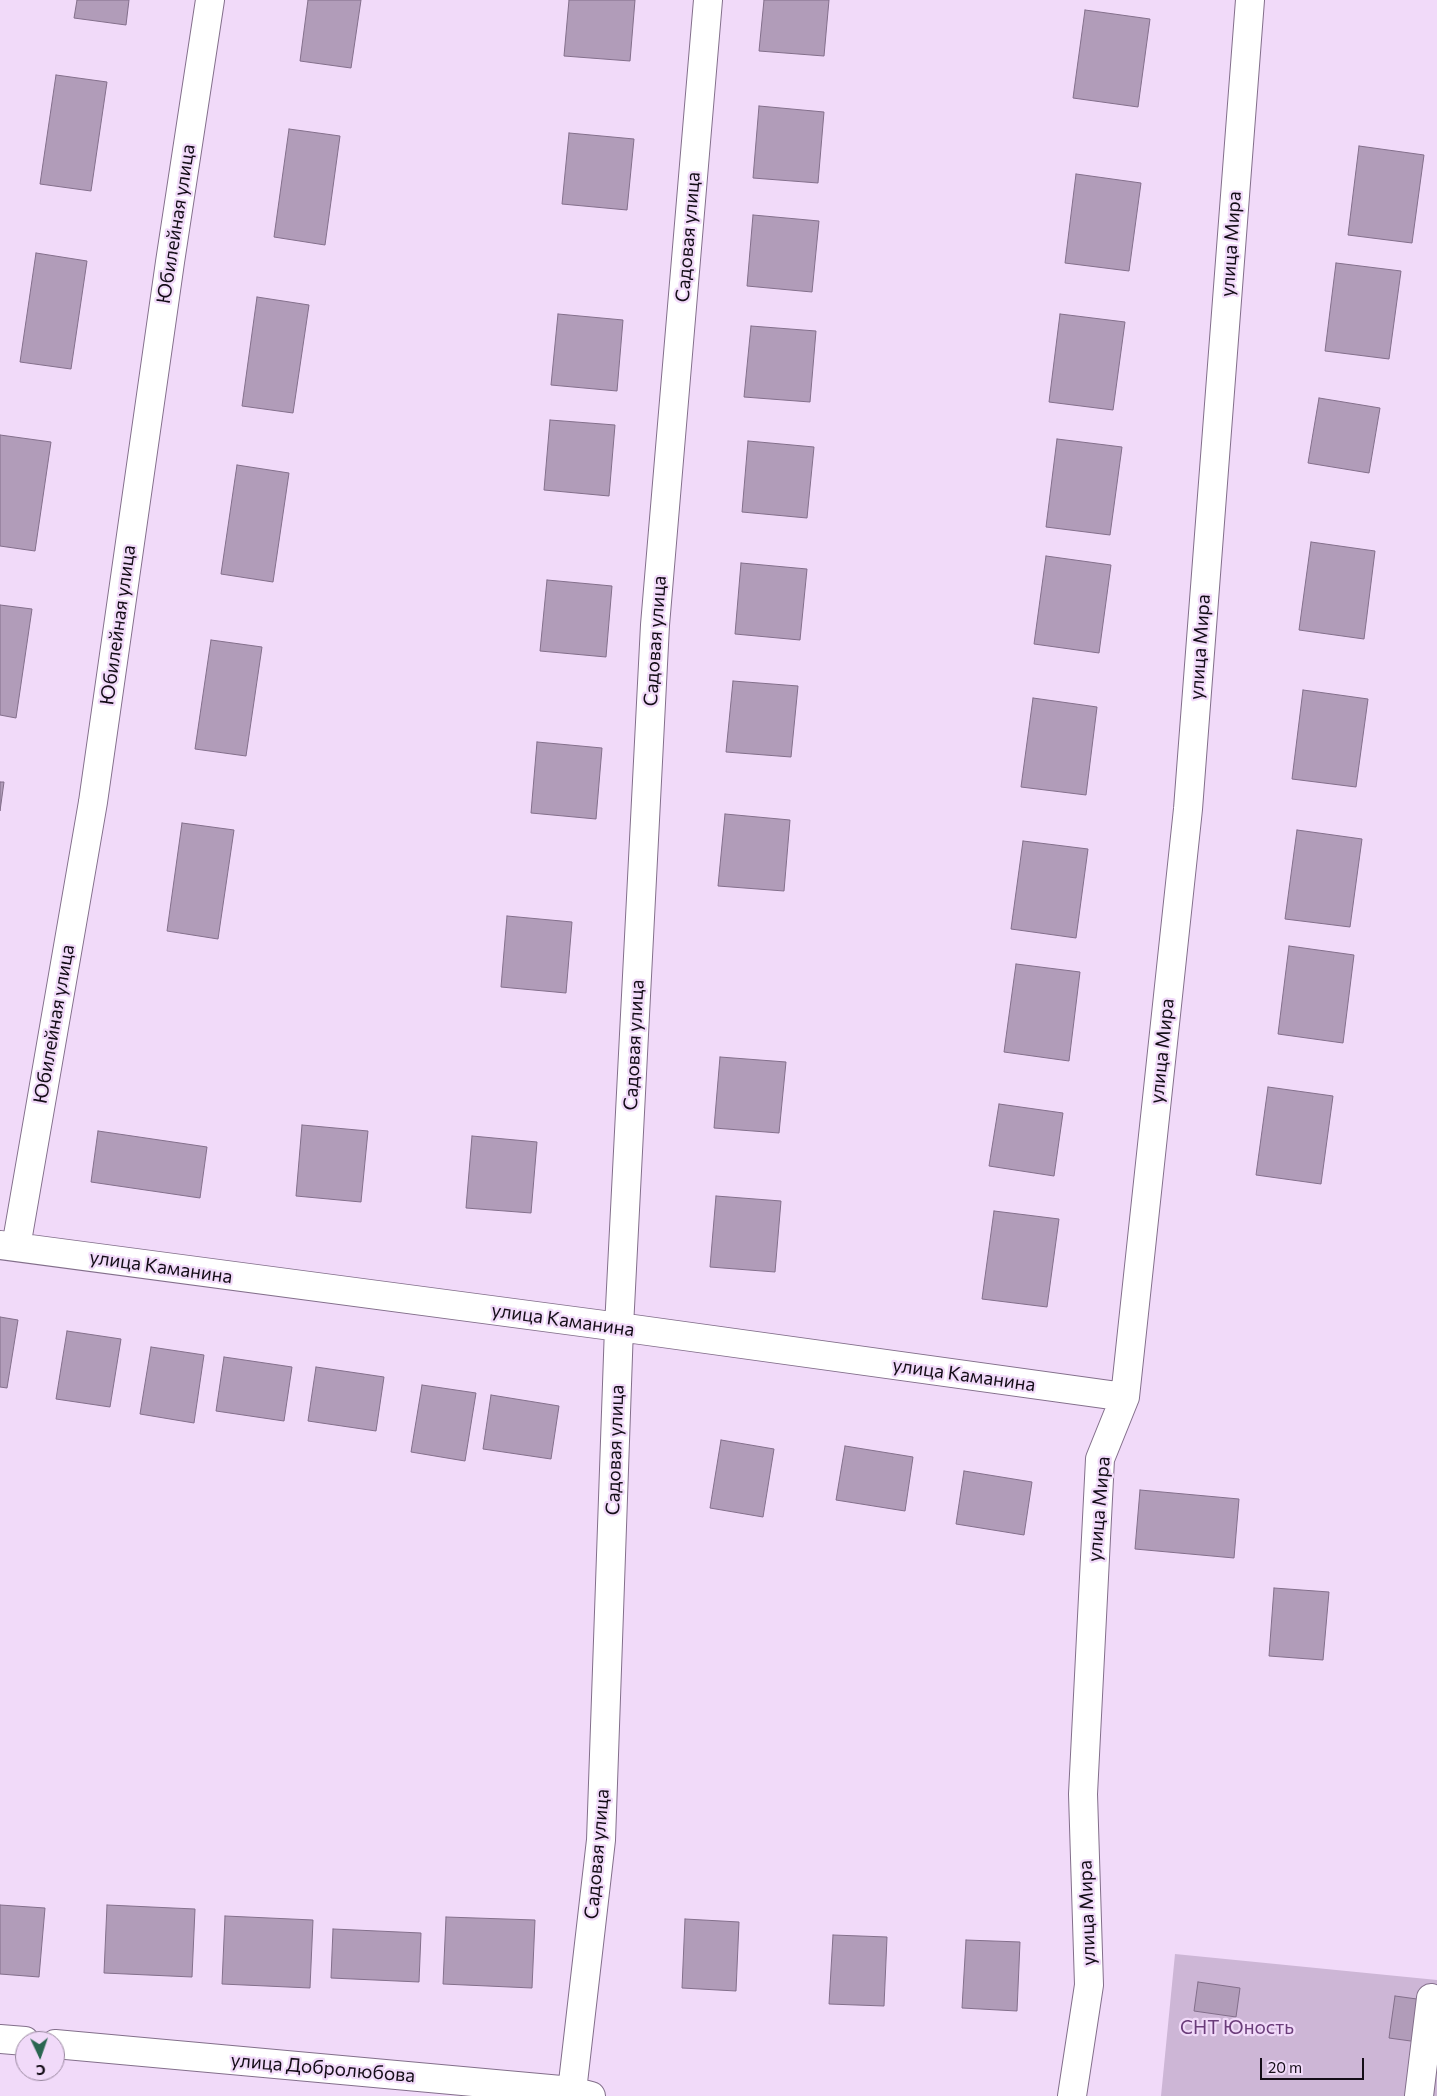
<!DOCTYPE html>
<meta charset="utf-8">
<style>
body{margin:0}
#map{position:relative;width:1437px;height:2096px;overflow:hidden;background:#f1daf9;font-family:Commissioner,sans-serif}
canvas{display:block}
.north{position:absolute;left:15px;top:2031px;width:50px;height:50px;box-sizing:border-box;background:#f1daf9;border:1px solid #99889f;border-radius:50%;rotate:177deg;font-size:14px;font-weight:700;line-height:20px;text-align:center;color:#140d17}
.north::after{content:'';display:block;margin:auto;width:18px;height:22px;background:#2a6651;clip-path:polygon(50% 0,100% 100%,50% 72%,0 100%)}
.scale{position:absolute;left:1260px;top:2058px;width:104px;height:22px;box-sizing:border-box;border:2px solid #140d17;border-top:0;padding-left:6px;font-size:15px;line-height:18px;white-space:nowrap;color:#140d17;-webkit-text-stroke:4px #f1daf9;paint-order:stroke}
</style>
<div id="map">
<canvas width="1437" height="2096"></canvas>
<div class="north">С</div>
<div class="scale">20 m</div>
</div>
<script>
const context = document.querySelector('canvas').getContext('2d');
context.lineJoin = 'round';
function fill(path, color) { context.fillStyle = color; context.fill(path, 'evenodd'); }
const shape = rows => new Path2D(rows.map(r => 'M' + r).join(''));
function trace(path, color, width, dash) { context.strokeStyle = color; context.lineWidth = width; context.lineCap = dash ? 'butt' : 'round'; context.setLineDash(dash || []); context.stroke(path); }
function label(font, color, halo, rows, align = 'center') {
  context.font = font + ' Commissioner,sans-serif'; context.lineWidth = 4.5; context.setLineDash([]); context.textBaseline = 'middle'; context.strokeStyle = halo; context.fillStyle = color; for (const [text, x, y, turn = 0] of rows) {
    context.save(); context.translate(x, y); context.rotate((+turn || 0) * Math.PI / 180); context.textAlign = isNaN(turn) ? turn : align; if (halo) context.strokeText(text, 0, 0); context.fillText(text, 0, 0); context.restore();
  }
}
const green = shape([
 [1175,1954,1437,1980,1437,2096,1161,2096]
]);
const building = shape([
 [77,0,129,0,126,25,74,18,77,0],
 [308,0,361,0,351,68,300,61,308,0],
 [569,0,635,0,630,61,564,56,569,0],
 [764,0,829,0,824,56,759,51,764,0],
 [1085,10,1150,19,1138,107,1073,98,1085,10],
 [56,75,107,82,91,191,40,184,56,75],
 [759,106,824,112,818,183,753,178,759,106],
 [289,129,340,136,325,245,274,237,289,129],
 [569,133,634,139,627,210,562,204,569,133],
 [1359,146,1424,155,1412,243,1348,235,1359,146],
 [1076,174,1141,183,1129,271,1065,263,1076,174],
 [753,215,819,221,812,292,747,286,753,215],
 [36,253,87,261,71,369,20,362,36,253],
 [1336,263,1401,271,1389,359,1325,351,1336,263],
 [257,297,309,305,293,413,242,406,257,297],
 [558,314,623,320,617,391,551,385,558,314],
 [1060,314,1125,322,1113,410,1049,402,1060,314],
 [751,326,816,331,810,402,744,397,751,326],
 [1319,398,1380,408,1369,473,1308,463,1319,398],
 [550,420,615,425,609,496,544,490,550,420],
 [0,435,51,442,35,551,0,546,0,435],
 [1057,439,1122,447,1110,535,1046,527,1057,439],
 [748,441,814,447,807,518,742,512,748,441],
 [237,465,289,473,273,582,221,574,237,465],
 [1311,542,1375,551,1364,639,1299,630,1311,542],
 [1046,556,1111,565,1099,653,1034,644,1046,556],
 [741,563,807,569,800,640,735,634,741,563],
 [547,580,612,586,606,657,540,651,547,580],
 [0,605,32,609,16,718,0,715,0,605],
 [211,640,262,647,246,756,195,749,211,640],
 [733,681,798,686,791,757,726,752,733,681],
 [1303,690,1368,699,1356,787,1292,779,1303,690],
 [1033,698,1097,707,1086,795,1021,787,1033,698],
 [537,742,602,748,596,819,531,813,537,742],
 [0,782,4,782,0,811,0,782],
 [725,814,790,820,784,891,718,886,725,814],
 [182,823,234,830,218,939,167,931,182,823],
 [1297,830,1362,839,1350,927,1285,919,1297,830],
 [1023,841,1088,849,1076,938,1011,929,1023,841],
 [507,916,572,922,566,993,501,987,507,916],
 [1289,946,1354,955,1343,1043,1278,1034,1289,946],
 [1016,964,1080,972,1069,1061,1004,1052,1016,964],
 [720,1057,786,1062,779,1133,714,1128,720,1057],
 [1268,1087,1333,1096,1321,1184,1256,1175,1268,1087],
 [999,1104,1063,1113,1054,1176,989,1166,999,1104],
 [302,1125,368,1131,361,1202,296,1196,302,1125],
 [98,1131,207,1147,200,1198,91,1182,98,1131],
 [472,1136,537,1142,531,1213,466,1208,472,1136],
 [716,1196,781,1201,775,1272,710,1267,716,1196],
 [994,1211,1059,1219,1047,1307,982,1299,994,1211],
 [0,1317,18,1320,7,1388,0,1387,0,1317],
 [67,1331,121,1339,110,1407,56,1399,67,1331],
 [151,1347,204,1355,194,1423,140,1414,151,1347],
 [224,1357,292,1367,284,1421,216,1411,224,1357],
 [316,1367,384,1377,376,1431,308,1421,316,1367],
 [422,1385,476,1393,465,1461,411,1452,422,1385],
 [491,1395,559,1406,551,1459,483,1449,491,1395],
 [721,1440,774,1449,763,1517,710,1508,721,1440],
 [845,1446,913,1457,905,1511,836,1500,845,1446],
 [964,1471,1032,1482,1024,1535,956,1524,964,1471],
 [1140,1490,1239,1499,1234,1558,1135,1549,1140,1490],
 [1274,1588,1329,1592,1323,1660,1269,1656,1274,1588],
 [0,1905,45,1908,39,1977,0,1974,0,1905],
 [107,1905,195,1909,192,1977,104,1973,107,1905],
 [225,1916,313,1920,310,1988,222,1984,225,1916],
 [446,1917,535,1920,532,1988,443,1984,446,1917],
 [685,1919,739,1922,736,1991,682,1988,685,1919],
 [333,1929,421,1933,419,1982,331,1978,333,1929],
 [833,1935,887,1937,884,2006,829,2004,833,1935],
 [966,1940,1020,1942,1017,2011,962,2008,966,1940],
 [1198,1982,1240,1988,1236,2017,1194,2011,1198,1982],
 [1395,1996,1424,2000,1418,2042,1389,2038,1395,1996]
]);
const street = shape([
 [0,1245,619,1327,1125,1397],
 [16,1247,93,802,170,262,210,0],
 [0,2039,25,2041],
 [55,2044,572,2091,591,2096],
 [572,2091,601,1840,619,1327,655,625,708,0],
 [1072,2096,1089,1985,1083,1794,1100,1459,1125,1397,1188,809,1250,0],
 [1419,2096,1431,1998]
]);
const streetNames = [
 ["Юбилейная улица",176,224,-81],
 ["Садовая улица",688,237,-85],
 ["улица Мира",1231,244,-86],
 ["Юбилейная улица",118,625,-82],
 ["Садовая улица",655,641,-86],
 ["улица Мира",1200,647,-86],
 ["Юбилейная улица",54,1024,-80],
 ["Садовая улица",634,1045,-87],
 ["улица Мира",1162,1051,-84],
 ["улица Каманина",161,1267,8],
 ["улица Каманина",563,1320,8],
 ["улица Каманина",964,1375,8],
 ["Садовая улица",615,1450,-88],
 ["улица Мира",1099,1509,-85],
 ["Садовая улица",597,1854,-85],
 ["улица Мира",1087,1913,-92],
 ["улица Добролюбова",323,2068,5]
];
const parkNames = [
 ["СНТ Юность",1237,2028]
];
fill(green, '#cdb6d6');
fill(building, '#b19cb9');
trace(building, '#836f8b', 1);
trace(street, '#836f8b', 30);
trace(street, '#fff', 28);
label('19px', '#140d17', '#f1daf9', streetNames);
label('19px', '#6a3c79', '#f1daf9', parkNames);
</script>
